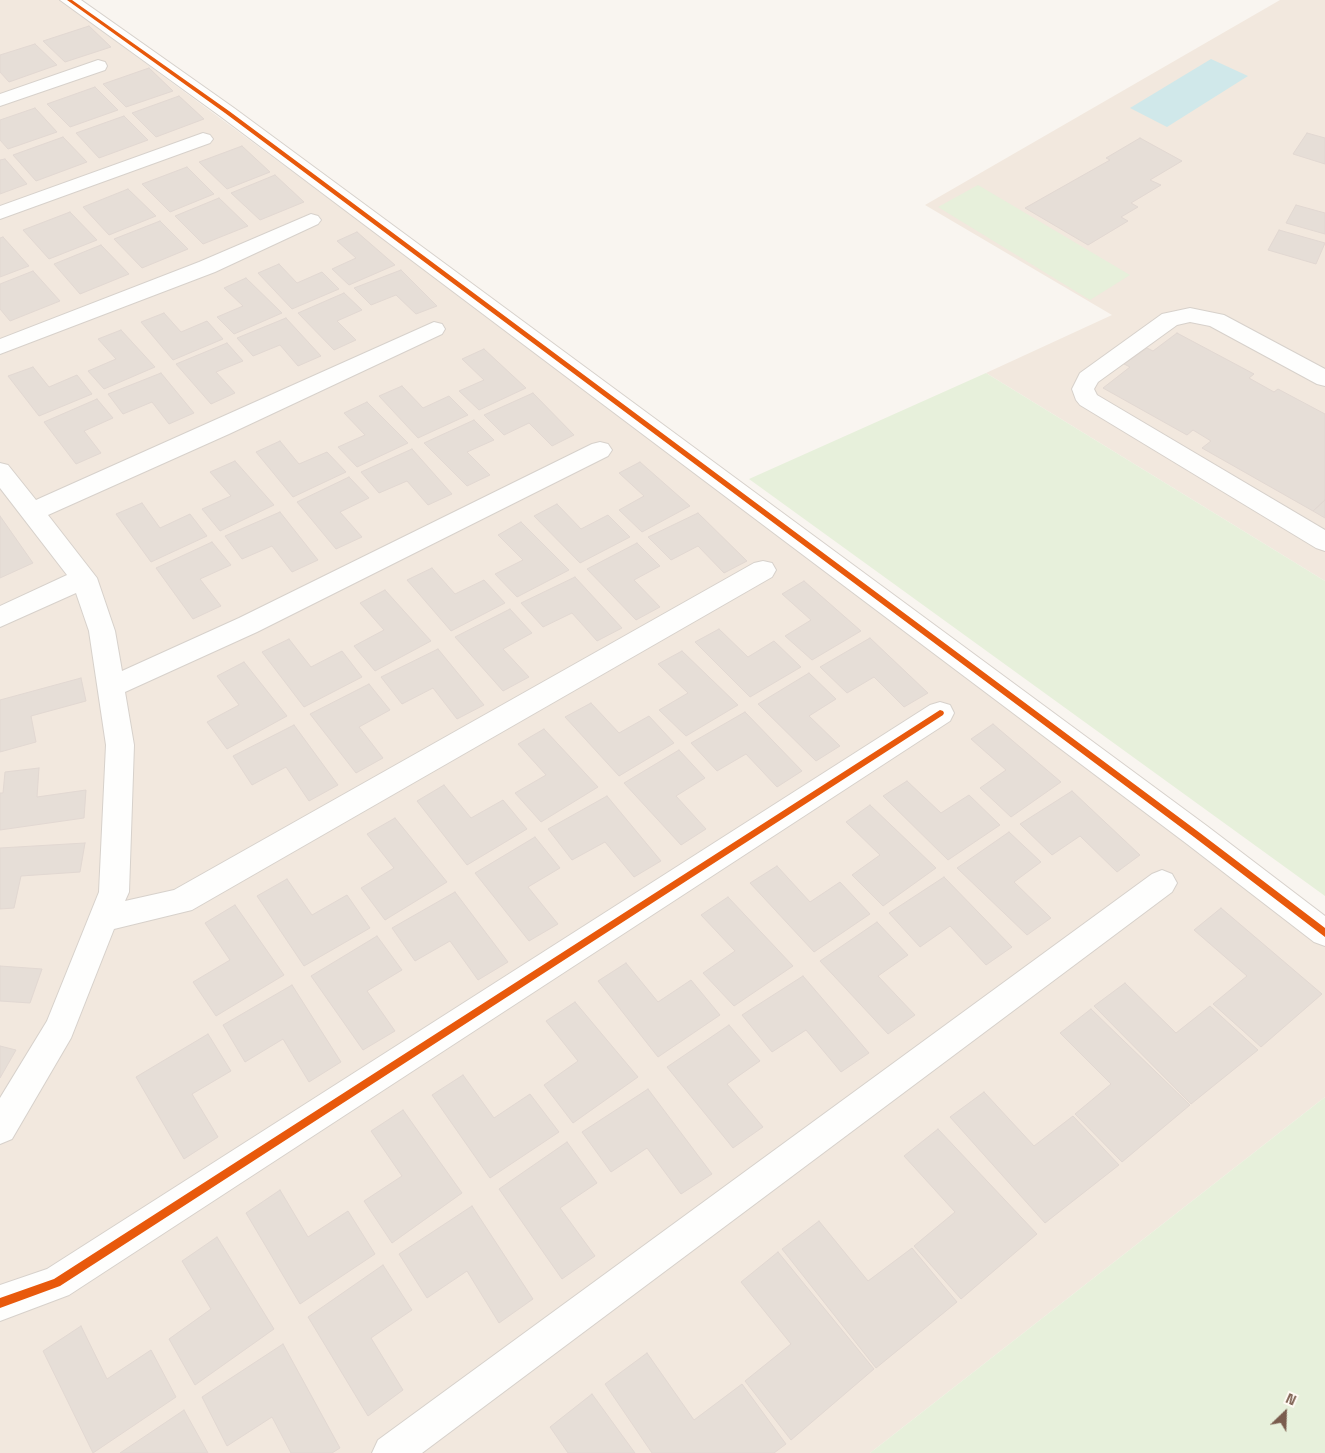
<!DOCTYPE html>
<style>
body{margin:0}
#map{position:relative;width:1325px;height:1453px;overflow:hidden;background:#f9f5f0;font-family:"Space Grotesk",sans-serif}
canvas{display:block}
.north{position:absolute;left:1260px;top:1388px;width:50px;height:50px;-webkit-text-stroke:4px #fffaf3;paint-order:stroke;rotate:24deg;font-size:14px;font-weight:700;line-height:20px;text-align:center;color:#7a5c4d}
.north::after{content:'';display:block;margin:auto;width:18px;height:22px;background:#7a5c4d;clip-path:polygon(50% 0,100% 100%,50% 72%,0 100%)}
</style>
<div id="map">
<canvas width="1325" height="1453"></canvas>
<div class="north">N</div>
</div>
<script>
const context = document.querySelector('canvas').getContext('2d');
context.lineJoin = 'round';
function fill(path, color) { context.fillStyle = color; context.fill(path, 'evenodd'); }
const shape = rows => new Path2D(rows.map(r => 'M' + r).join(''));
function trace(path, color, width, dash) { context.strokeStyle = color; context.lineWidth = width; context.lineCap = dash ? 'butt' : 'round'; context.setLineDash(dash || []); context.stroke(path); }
const residential = shape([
 [0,0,60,0,721,488,1325,946,1325,1097,870,1453,0,1453],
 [1280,0,1325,0,1325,581,986,373,1112,315,925,205]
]);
const green = shape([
 [978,185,1130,275,1090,300,938,207],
 [986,373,1325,581,1325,896,749,479],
 [1325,1097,1325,1453,870,1453]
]);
const water = shape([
 [1211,59,1248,76,1167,127,1130,108]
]);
const building = shape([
 [89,26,111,47,65,62,43,41,89,26],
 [35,44,57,65,9,82,0,72,0,55,35,44],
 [149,68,173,91,126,107,103,84,149,68],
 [95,87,118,110,70,127,47,104,95,87],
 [179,96,204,119,156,137,132,113,179,96],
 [35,108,57,132,8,149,0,140,0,120,35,108],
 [124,116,148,140,99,158,76,133,124,116],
 [1307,133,1325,138,1325,164,1293,154,1307,133],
 [63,137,87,162,36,181,13,155,63,137],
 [1140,138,1182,161,1150,180,1161,185,1131,203,1138,207,1121,217,1128,221,1088,245,1025,208,1110,160,1106,158,1140,138],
 [242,146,270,172,227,189,199,162,242,146],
 [5,159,27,184,0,194,0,160,5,159],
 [187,167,214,194,170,212,142,184,187,167],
 [275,175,304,202,260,220,231,193,275,175],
 [128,189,156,216,109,235,83,207,128,189],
 [219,198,248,226,203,244,175,216,219,198],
 [1296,205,1325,213,1325,234,1286,223,1296,205],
 [70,212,97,240,49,259,23,230,70,212],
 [160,221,188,249,142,268,114,239,160,221],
 [1279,230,1325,243,1316,264,1268,250,1279,230],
 [357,232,395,265,349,285,332,269,356,258,337,241,357,232],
 [3,237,29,266,0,277,0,238,3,237],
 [101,245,129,274,80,294,54,264,101,245],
 [279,264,297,283,322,272,339,289,292,309,258,273,279,264],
 [401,270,437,306,416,314,396,295,371,305,354,288,401,270],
 [33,271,60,301,10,321,0,309,0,284,33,271],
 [246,278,282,313,234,334,217,317,243,306,224,288,246,278],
 [344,293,362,310,337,321,356,340,334,350,298,313,344,293],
 [164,313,181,332,207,321,223,339,173,360,141,322,164,313],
 [286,318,321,356,298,366,280,345,253,356,237,338,286,318],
 [121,330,155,367,104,389,88,371,116,359,98,339,121,330],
 [1177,333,1254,374,1249,378,1274,392,1278,389,1325,414,1325,500,1313,511,1202,448,1211,441,1193,430,1187,435,1103,388,1130,367,1124,364,1147,348,1153,351,1177,333],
 [227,343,243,361,216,372,235,393,211,404,176,364,227,343],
 [484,349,526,388,479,410,459,391,484,380,462,359,484,349],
 [33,367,49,387,77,375,92,394,39,416,8,376,33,367],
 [161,373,194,413,169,424,152,402,123,414,108,394,161,373],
 [402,386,423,408,449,396,468,415,418,438,379,396,402,386],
 [533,393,574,435,552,446,529,423,504,435,484,415,533,393],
 [97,399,113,418,84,431,101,453,76,464,44,422,97,399],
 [367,402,408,443,357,467,338,447,365,435,344,413,367,402],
 [474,420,494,440,467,452,490,475,467,486,424,443,474,420],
 [280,441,299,464,327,452,346,472,293,497,256,452,280,441],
 [412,449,452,494,428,505,407,481,379,493,361,472,412,449],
 [235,461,274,505,220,531,202,509,231,496,210,472,235,461],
 [640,462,690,506,642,532,619,510,644,496,619,473,640,462],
 [349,477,369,498,340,512,362,537,336,549,297,502,349,477],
 [1325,500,1325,518,1313,511,1325,500],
 [142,503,160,528,190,514,207,536,151,562,116,514,142,503],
 [557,504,581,529,608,515,630,537,580,563,534,516,557,504],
 [280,512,318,560,292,572,272,546,242,559,225,536,280,512],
 [698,513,747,561,724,573,698,546,671,560,648,537,698,513],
 [0,516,33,563,0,578,0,516],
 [521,522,569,570,517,597,495,574,523,560,498,535,521,522],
 [212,542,231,565,200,579,221,606,193,619,156,568,212,542],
 [637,543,660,566,634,580,660,607,636,620,587,569,637,543],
 [432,568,455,594,484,580,505,603,451,631,407,580,432,568],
 [575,577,622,628,597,641,572,613,543,627,521,603,575,577],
 [804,581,861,631,812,660,785,636,811,620,782,594,804,581],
 [385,590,431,641,375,671,354,646,384,630,360,603,385,590],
 [510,609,532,633,503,649,529,677,503,691,455,637,510,609],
 [719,629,748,657,774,641,801,667,750,697,695,642,719,629],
 [870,638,928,693,904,707,874,677,847,693,820,667,870,638],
 [289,639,311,667,342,651,362,677,304,707,262,652,289,639],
 [438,649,484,705,457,719,433,688,402,704,381,677,438,649],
 [682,651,738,705,686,736,659,710,688,693,658,664,682,651],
 [244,662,287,716,227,749,207,722,239,705,217,676,244,662],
 [809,673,836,699,809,716,840,746,816,761,758,704,809,673],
 [81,678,86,701,31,716,36,742,0,752,0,700,81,678],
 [369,684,390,710,359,727,383,758,356,773,310,714,369,684],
 [591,703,619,733,649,716,674,743,619,776,565,717,591,703],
 [745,712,802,771,777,787,746,754,717,771,691,743,745,712],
 [993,724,1061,782,1011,817,980,788,1006,770,971,739,993,724],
 [294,725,338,785,309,801,286,767,252,785,233,756,294,725],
 [544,729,598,787,541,822,515,793,546,775,518,744,544,729],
 [679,750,705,778,676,796,706,829,681,845,624,783,679,750],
 [39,768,37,797,86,790,84,818,0,830,0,793,3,793,5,772,39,768],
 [907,781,941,813,969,795,1000,825,948,860,883,796,907,781],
 [444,785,471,818,503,800,527,829,467,865,417,801,444,785],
 [1072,791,1140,855,1117,872,1080,836,1052,855,1020,824,1072,791],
 [607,796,661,861,634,877,605,842,572,860,548,829,607,796],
 [870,805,936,868,883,906,852,875,880,855,846,822,870,805],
 [395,818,447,882,385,920,361,888,394,868,367,834,395,818],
 [1009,832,1041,862,1014,882,1051,918,1027,935,957,868,1009,832],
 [535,837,560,868,528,887,558,924,529,941,475,873,535,837],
 [85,843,80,872,21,876,14,908,0,909,0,848,85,843],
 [777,866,810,902,840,882,870,914,814,952,750,883,777,866],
 [944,877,1012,947,986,965,950,926,920,947,889,913,944,877],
 [287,879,312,915,347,895,370,928,304,966,257,896,287,879],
 [455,892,508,962,478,980,450,941,415,961,392,928,455,892],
 [728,897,793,966,734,1006,703,973,735,951,701,915,728,897],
 [235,905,284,975,216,1016,193,982,230,960,205,923,235,905],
 [1221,908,1322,994,1261,1047,1213,1004,1247,976,1194,930,1221,908],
 [877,922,908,955,878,976,915,1015,888,1034,820,961,877,922],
 [377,936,402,970,367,991,395,1031,363,1050,311,976,377,936],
 [626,963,658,1002,691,980,720,1015,658,1057,598,981,626,963],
 [0,966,42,969,30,1003,0,1001,0,966],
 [803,976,869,1053,841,1072,806,1030,772,1052,742,1015,803,976],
 [1125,983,1176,1033,1210,1006,1258,1050,1191,1104,1094,1006,1125,983],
 [292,985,341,1062,309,1082,283,1039,245,1062,223,1025,292,985],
 [575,1002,638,1077,573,1123,544,1085,578,1061,546,1021,575,1002],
 [1091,1009,1190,1105,1122,1162,1075,1114,1111,1084,1060,1033,1091,1009],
 [729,1025,760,1061,727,1084,763,1127,733,1148,667,1067,729,1025],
 [208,1034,231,1071,192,1094,218,1137,184,1159,136,1077,208,1034],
 [0,1046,16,1050,0,1078,0,1046],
 [463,1075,494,1118,530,1094,559,1132,490,1178,432,1095,463,1075],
 [648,1089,712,1174,681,1194,647,1148,611,1172,582,1132,648,1089],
 [984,1092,1034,1146,1073,1116,1119,1165,1045,1223,950,1117,984,1092],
 [403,1110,462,1193,392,1243,364,1201,402,1176,371,1131,403,1110],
 [938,1129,1037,1234,961,1299,914,1246,955,1212,904,1156,938,1129],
 [567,1142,597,1183,560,1208,595,1256,562,1279,499,1189,567,1142],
 [280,1190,308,1237,348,1211,375,1254,300,1304,246,1213,280,1190],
 [472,1206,533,1299,499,1323,467,1271,427,1298,399,1254,472,1206],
 [819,1221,868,1281,912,1248,957,1302,876,1368,782,1249,819,1221],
 [217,1237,274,1329,195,1385,169,1339,211,1309,182,1261,217,1237],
 [778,1252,874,1369,791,1440,745,1381,791,1344,741,1282,778,1252],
 [383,1265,412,1310,371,1338,403,1390,368,1416,308,1317,383,1265],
 [81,1326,107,1379,151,1350,176,1397,93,1453,43,1351,81,1326],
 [283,1344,340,1448,332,1453,291,1453,272,1417,227,1446,202,1397,283,1344],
 [647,1353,694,1420,742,1384,786,1444,774,1453,652,1453,605,1384,647,1353],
 [592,1394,635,1453,568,1453,550,1427,592,1394],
 [184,1410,208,1453,120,1453,184,1410]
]);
const minor = shape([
 [60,0,81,0,234,108,1207,826,1325,916,1325,946,1314,942,1187,844,220,116,60,0],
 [98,60,105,62,107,66,105,70,0,106,0,94,98,60],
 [203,133,210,135,213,139,210,143,0,219,0,206,203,133],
 [311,214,318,216,321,220,318,224,215,272,0,354,0,339,199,262,311,214],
 [1190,308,1224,315,1325,369,1325,386,1317,384,1210,326,1190,322,1177,325,1098,382,1094,389,1097,395,1325,530,1325,551,1316,548,1080,405,1076,400,1072,389,1080,373,1162,314,1190,308],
 [434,322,442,324,445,329,442,334,229,434,48,515,97,578,115,631,122,671,239,618,592,444,600,442,608,444,612,450,608,456,257,632,125,692,134,745,129,892,125,901,174,890,754,563,763,561,772,563,776,570,772,577,192,910,114,929,71,1038,12,1139,0,1144,0,1098,47,1021,99,892,106,745,89,631,76,593,0,627,0,606,67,575,0,488,0,463,8,465,36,500,434,322],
 [940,702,950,705,954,713,950,721,69,1295,0,1321,0,1285,47,1269,930,705,940,702],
 [1162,870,1172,874,1177,883,1172,892,422,1453,372,1453,378,1440,1152,874,1162,870]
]);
const cycleway = shape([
 [67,0,72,0,229,111,1200,833,1325,928,1325,937,1194,837,225,113,67,0],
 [940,710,943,711,944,713,943,715,60,1286,0,1308,0,1298,54,1279,940,710]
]);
fill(residential, '#f2e8de');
fill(green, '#e7f0db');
fill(water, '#d0e8ea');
fill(building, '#e6ded7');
trace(building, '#e2d8d2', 1);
trace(minor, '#d7d1cb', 2);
fill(minor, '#fefefd');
fill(cycleway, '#e8590c');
</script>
